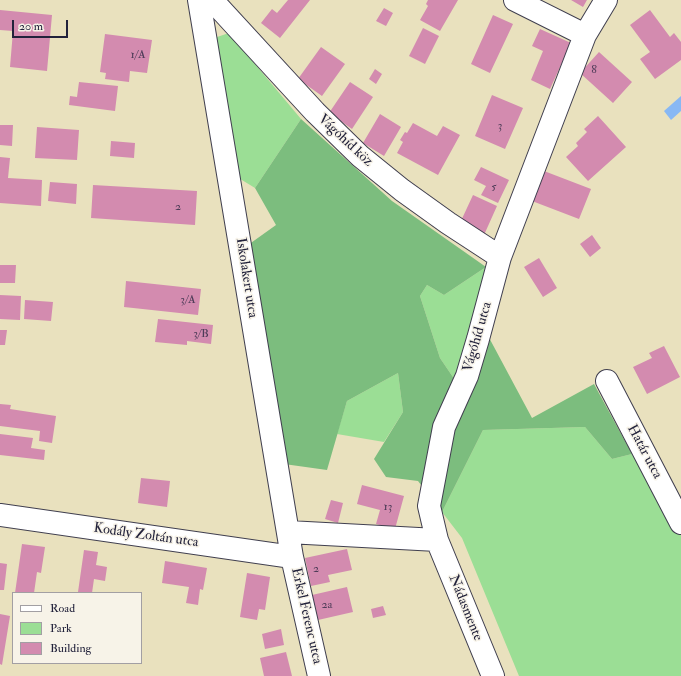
<!DOCTYPE html>
<meta charset="utf-8">
<style>
body{margin:0}
#map{position:relative;width:681px;height:676px;overflow:hidden;background:#e9e1be;font-family:"IM FELL Double Pica",serif}
canvas{display:block}
.legend{position:absolute;left:12px;top:592px;width:130px;height:72px;box-sizing:border-box;background:#f7f3e8;border:1px solid #a29fa3;margin:0;padding:5px 7px;list-style:none;font-size:12px;color:#22223b}
.legend li{display:flex;align-items:center;gap:8px;height:20px}
.legend b{width:20px;border:1px solid #a29fa3}
.scale{position:absolute;left:12px;top:20px;width:56px;height:18px;box-sizing:border-box;border:2px solid #22223b;border-top:0;padding-left:5px;font-size:12px;line-height:14px;white-space:nowrap;color:#22223b;-webkit-text-stroke:3px #f7f3e8;paint-order:stroke}
</style>
<div id="map">
<canvas width="681" height="676"></canvas>
<ul class="legend">
<li><b style="height:5px;background:#fff"></b>Road</li>
<li><b style="height:11px;background:#9bde95"></b>Park</li>
<li><b style="height:11px;background:#d38baf"></b>Building</li>
</ul>
<div class="scale">20 m</div>
</div>
<script>
const context = document.querySelector('canvas').getContext('2d');
context.lineJoin = 'round';
function fill(path, color) { context.fillStyle = color; context.fill(path, 'evenodd'); }
const shape = rows => new Path2D(rows.map(r => 'M' + r).join(''));
function trace(path, color, width, dash) { context.strokeStyle = color; context.lineWidth = width; context.lineCap = dash ? 'butt' : 'round'; context.setLineDash(dash || []); context.stroke(path); }
function label(font, color, halo, rows, align = 'center') {
  context.font = font + ' "IM FELL Double Pica",serif'; context.lineWidth = 3; context.setLineDash([]); context.textBaseline = 'middle'; context.strokeStyle = halo; context.fillStyle = color; for (const [text, x, y, turn = 0] of rows) {
    context.save(); context.translate(x, y); context.rotate((+turn || 0) * Math.PI / 180); context.textAlign = isNaN(turn) ? turn : align; if (halo) context.strokeText(text, 0, 0); context.fillText(text, 0, 0); context.restore();
  }
}
const green = shape([
 [229,33,301,119,255,188,237,177,214,38],
 [486,267,457,383,440,358,420,296,427,285,444,295],
 [398,373,403,412,384,442,337,434,347,401],
 [585,427,612,459,632,454,674,531,681,535,681,676,519,676,462,538,442,512,483,430]
]);
const forest = shape([
 [301,119,392,201,486,267,444,295,427,285,420,296,440,358,457,383,486,332,532,418,594,384,632,454,612,459,585,427,483,430,442,512,418,481,386,477,374,459,403,412,398,373,347,401,327,470,284,464,248,245,276,225,255,188]
]);
const water = shape([
 [681,96,681,111,671,120,664,111]
]);
const building = shape([
 [288,0,310,0,280,38,261,23,272,9,277,13],
 [428,0,458,0,440,31,420,20,428,6,426,4],
 [571,0,587,0,583,7],
 [384,8,393,13,386,26,376,21],
 [0,10,52,15,47,71,10,67,13,31,0,30],
 [650,10,670,37,674,33,681,42,681,60,655,79,640,59,650,52,630,25],
 [493,15,513,24,490,73,471,64],
 [423,28,439,36,425,64,409,56],
 [540,29,571,43,550,89,531,80,543,51,532,46],
 [105,34,152,40,147,73,130,71,129,82,105,79,106,73,100,72],
 [321,47,345,64,322,96,298,79],
 [599,52,632,82,613,103,580,73],
 [375,69,382,74,376,84,369,79],
 [79,82,118,86,115,111,69,105,70,96,77,97],
 [350,82,373,97,352,129,329,113],
 [492,95,523,108,505,149,475,136],
 [380,114,401,127,384,156,363,143],
 [598,116,626,147,588,181,566,157,578,146,576,143,587,132,584,129],
 [413,123,437,136,443,126,460,135,438,175,397,153,403,142,400,140,405,132,407,133],
 [0,125,13,125,12,146,0,145],
 [37,127,79,130,77,160,35,158],
 [111,141,135,143,134,158,110,156],
 [0,157,10,158,8,178,42,180,41,206,0,203],
 [481,167,509,180,498,203,481,195,486,186,474,180],
 [544,171,591,189,579,219,532,201],
 [50,182,77,184,76,204,48,201],
 [93,185,197,191,195,225,91,218],
 [473,195,497,206,484,235,460,223],
 [592,235,601,248,590,257,580,244],
 [539,258,557,288,543,297,524,267],
 [0,265,16,265,15,283,0,283],
 [126,281,201,289,198,315,124,307],
 [0,295,21,296,20,320,0,319],
 [25,300,53,302,51,321,24,319],
 [158,319,213,325,211,344,187,341,187,345,155,342],
 [0,330,7,330,5,345,0,345],
 [664,346,680,377,647,394,633,367,652,358,649,353],
 [0,404,11,405,10,409,56,416,52,443,39,441,40,431,0,426],
 [0,434,33,438,31,448,45,450,44,460,0,455],
 [141,478,170,481,167,507,138,503],
 [362,485,404,496,395,529,376,524,380,510,357,504],
 [331,500,343,503,338,523,325,519],
 [22,544,45,547,41,573,37,572,34,593,15,593],
 [347,549,352,570,328,575,330,582,311,586,305,558],
 [84,550,98,552,96,565,107,567,105,581,94,579,92,593,78,592],
 [165,561,207,568,203,590,200,589,198,605,186,603,189,587,162,583],
 [0,563,7,564,4,590,0,590],
 [247,573,270,577,265,610,259,609,257,620,240,617],
 [347,587,353,612,318,620,312,595],
 [383,606,386,615,373,618,371,609],
 [0,614,10,616,2,665,0,664],
 [281,629,284,645,265,649,262,634],
 [286,652,292,676,264,676,260,658]
]);
const street = shape([
 [199,0,292,557,319,676],
 [212,0,315,112,360,156,402,190,448,223,500,257],
 [515,0,585,35],
 [607,381,681,523],
 [0,515,292,557],
 [288,532,437,540,429,506,444,427,467,376,478,339,500,257,585,35,606,0],
 [437,540,493,676]
]);
const numberNames = [
 ["1/A",138,55],
 ["8",594,70],
 ["3",500,126],
 ["5",494,187],
 ["2",178,207],
 ["3/A",188,300],
 ["3/B",201,334],
 ["13",388,507],
 ["2",316,569],
 ["2a",327,605]
];
const streetNames = [
 ["Vágóhíd köz",345,141,43],
 ["Iskolakert utca",246,278,81],
 ["Vágóhíd utca",478,337,-74],
 ["Határ utca",644,452,62],
 ["Kodály Zoltán utca",146,536,8],
 ["Nádasmente",465,608,68],
 ["Erkel Ferenc utca",306,616,77]
];
fill(green, '#9bde95');
fill(forest, '#7cbd7e');
fill(water, '#88b8f4');
fill(building, '#d38baf');
trace(street, '#403f4f', 24);
trace(street, '#fff', 22);
label('12px', '#4e3c58', null, numberNames);
label('14px', '#22223b', '#f7f3e8', streetNames);
</script>
